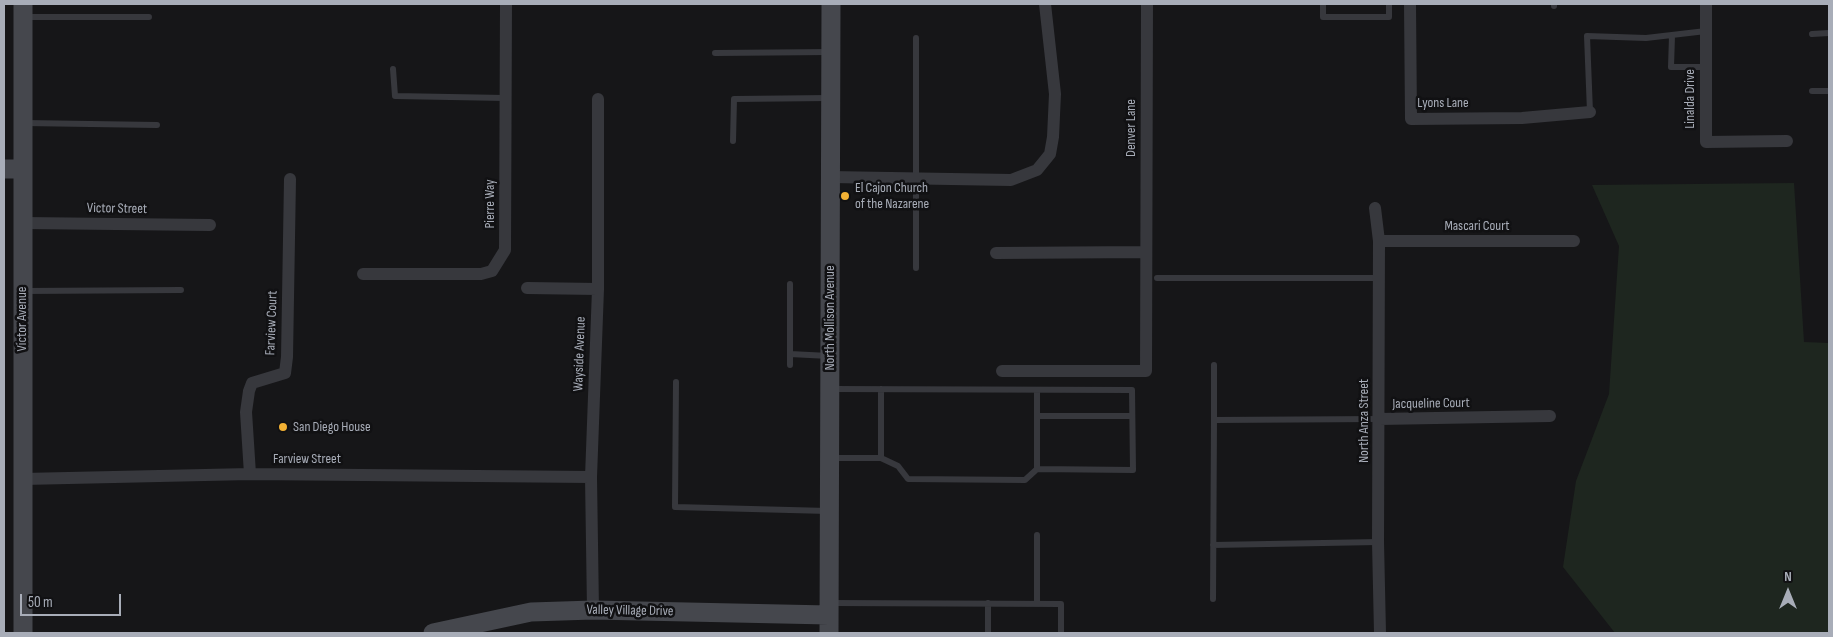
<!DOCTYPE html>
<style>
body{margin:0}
#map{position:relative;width:1833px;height:637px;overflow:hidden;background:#161618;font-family:"Sofia Sans Condensed",sans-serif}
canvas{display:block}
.frame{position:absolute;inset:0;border:5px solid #a8adb8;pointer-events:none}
.north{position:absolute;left:1763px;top:567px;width:50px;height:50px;-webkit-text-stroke:4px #111113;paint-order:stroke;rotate:0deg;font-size:14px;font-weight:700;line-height:20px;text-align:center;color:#a8adb8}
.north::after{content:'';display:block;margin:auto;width:18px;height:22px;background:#a8adb8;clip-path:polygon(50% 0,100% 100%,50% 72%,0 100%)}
.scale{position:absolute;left:20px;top:594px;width:101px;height:22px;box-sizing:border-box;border:2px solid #a8adb8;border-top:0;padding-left:6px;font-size:15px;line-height:18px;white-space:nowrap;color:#a8adb8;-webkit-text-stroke:4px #111113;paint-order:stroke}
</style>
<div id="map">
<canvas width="1833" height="637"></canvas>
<div class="frame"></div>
<div class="north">N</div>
<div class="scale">50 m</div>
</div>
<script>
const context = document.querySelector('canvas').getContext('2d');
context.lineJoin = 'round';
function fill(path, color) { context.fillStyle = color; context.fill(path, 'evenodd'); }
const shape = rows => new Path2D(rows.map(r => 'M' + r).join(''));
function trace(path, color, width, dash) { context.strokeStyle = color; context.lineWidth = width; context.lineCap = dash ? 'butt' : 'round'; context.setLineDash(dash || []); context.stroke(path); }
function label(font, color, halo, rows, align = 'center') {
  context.font = font + ' "Sofia Sans Condensed",sans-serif'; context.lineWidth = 5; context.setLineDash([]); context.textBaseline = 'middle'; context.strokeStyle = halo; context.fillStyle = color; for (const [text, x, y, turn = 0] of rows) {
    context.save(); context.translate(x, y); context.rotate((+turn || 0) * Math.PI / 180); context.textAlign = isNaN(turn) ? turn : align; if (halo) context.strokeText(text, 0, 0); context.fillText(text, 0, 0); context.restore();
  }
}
const green = shape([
 [1794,183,1804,342,1829,343,1829,633,1615,633,1563,567,1576,481,1609,394,1619,246,1592,185]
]);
const lane = shape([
 [1323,4,1323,17,1389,17,1389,4],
 [1554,4,1554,6],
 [24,17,149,17],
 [1812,34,1829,33],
 [1672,36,1671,67,1706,67],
 [715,53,830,52],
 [393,69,395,96,505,98],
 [1812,91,1829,91],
 [1590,112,1587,36,1646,38,1706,31],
 [24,123,157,125],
 [733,141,734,99,829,98],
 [916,268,916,38],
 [1157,278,1379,278],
 [790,284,790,354],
 [24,291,181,290],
 [790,365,790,354,829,356],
 [1214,365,1214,420,1379,419],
 [676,382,675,507,828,511],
 [1037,390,1037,469],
 [1037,416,1132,416],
 [831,458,881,458,898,466,908,479,1025,480,1037,469,1133,470,1132,390,831,389],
 [881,458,881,389],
 [1037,535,1037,604],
 [1213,545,1378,542],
 [1213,599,1214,420],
 [831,603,1061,604,1061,633],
 [988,603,988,633]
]);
const street = shape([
 [1410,4,1411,119,1522,118,1590,112],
 [1706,4,1706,142,1787,141],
 [830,177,1011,180,1037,170,1050,154,1053,137,1055,94,1045,4],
 [1375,208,1379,241,1378,542,1380,633],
 [23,223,210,225],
 [1379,241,1574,241],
 [996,253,1145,252],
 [363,274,481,274,492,271,505,250,506,4],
 [527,288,598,289],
 [1002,371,1146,371,1147,4],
 [1379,419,1550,416],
 [250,474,246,412,249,391,252,383,285,373,287,357,290,179],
 [23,479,250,474,591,477],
 [593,610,591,477,598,289,598,99]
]);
const secondary = shape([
 [23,4,23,633],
 [4,169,23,169],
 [433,633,531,612,593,610,829,615],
 [829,633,831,4]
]);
const markers = [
 [845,196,5,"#f2b134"],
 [283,427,5,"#f2b134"]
];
const streetNames = [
 ["Linalda Drive",1690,99,-90],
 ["Lyons Lane",1443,103],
 ["Denver Lane",1131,128,-90],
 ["Pierre Way",490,204,-90],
 ["Victor Street",117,209,1],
 ["Mascari Court",1477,226],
 ["North Mollison Avenue",830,318,-90],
 ["Victor Avenue",22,319,-90],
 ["Farview Court",272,323,-88],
 ["Wayside Avenue",580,354,-88],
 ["Jacqueline Court",1431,404,-1],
 ["North Anza Street",1364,421,-90],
 ["Farview Street",307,459],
 ["Valley Village Drive",630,611,1]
];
const poiNames = [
 ["El Cajon Church",855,188],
 ["of the Nazarene",855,204],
 ["San Diego House",293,427]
];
fill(green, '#1e261f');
trace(lane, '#37383d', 6);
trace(street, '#37383d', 12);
trace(secondary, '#45474d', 19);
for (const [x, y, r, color] of markers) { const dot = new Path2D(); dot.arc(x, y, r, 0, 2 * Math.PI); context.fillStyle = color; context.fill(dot); trace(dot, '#111113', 2); }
label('14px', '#a8adb8', '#111113', streetNames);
label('14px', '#a8adb8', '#111113', poiNames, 'left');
</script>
